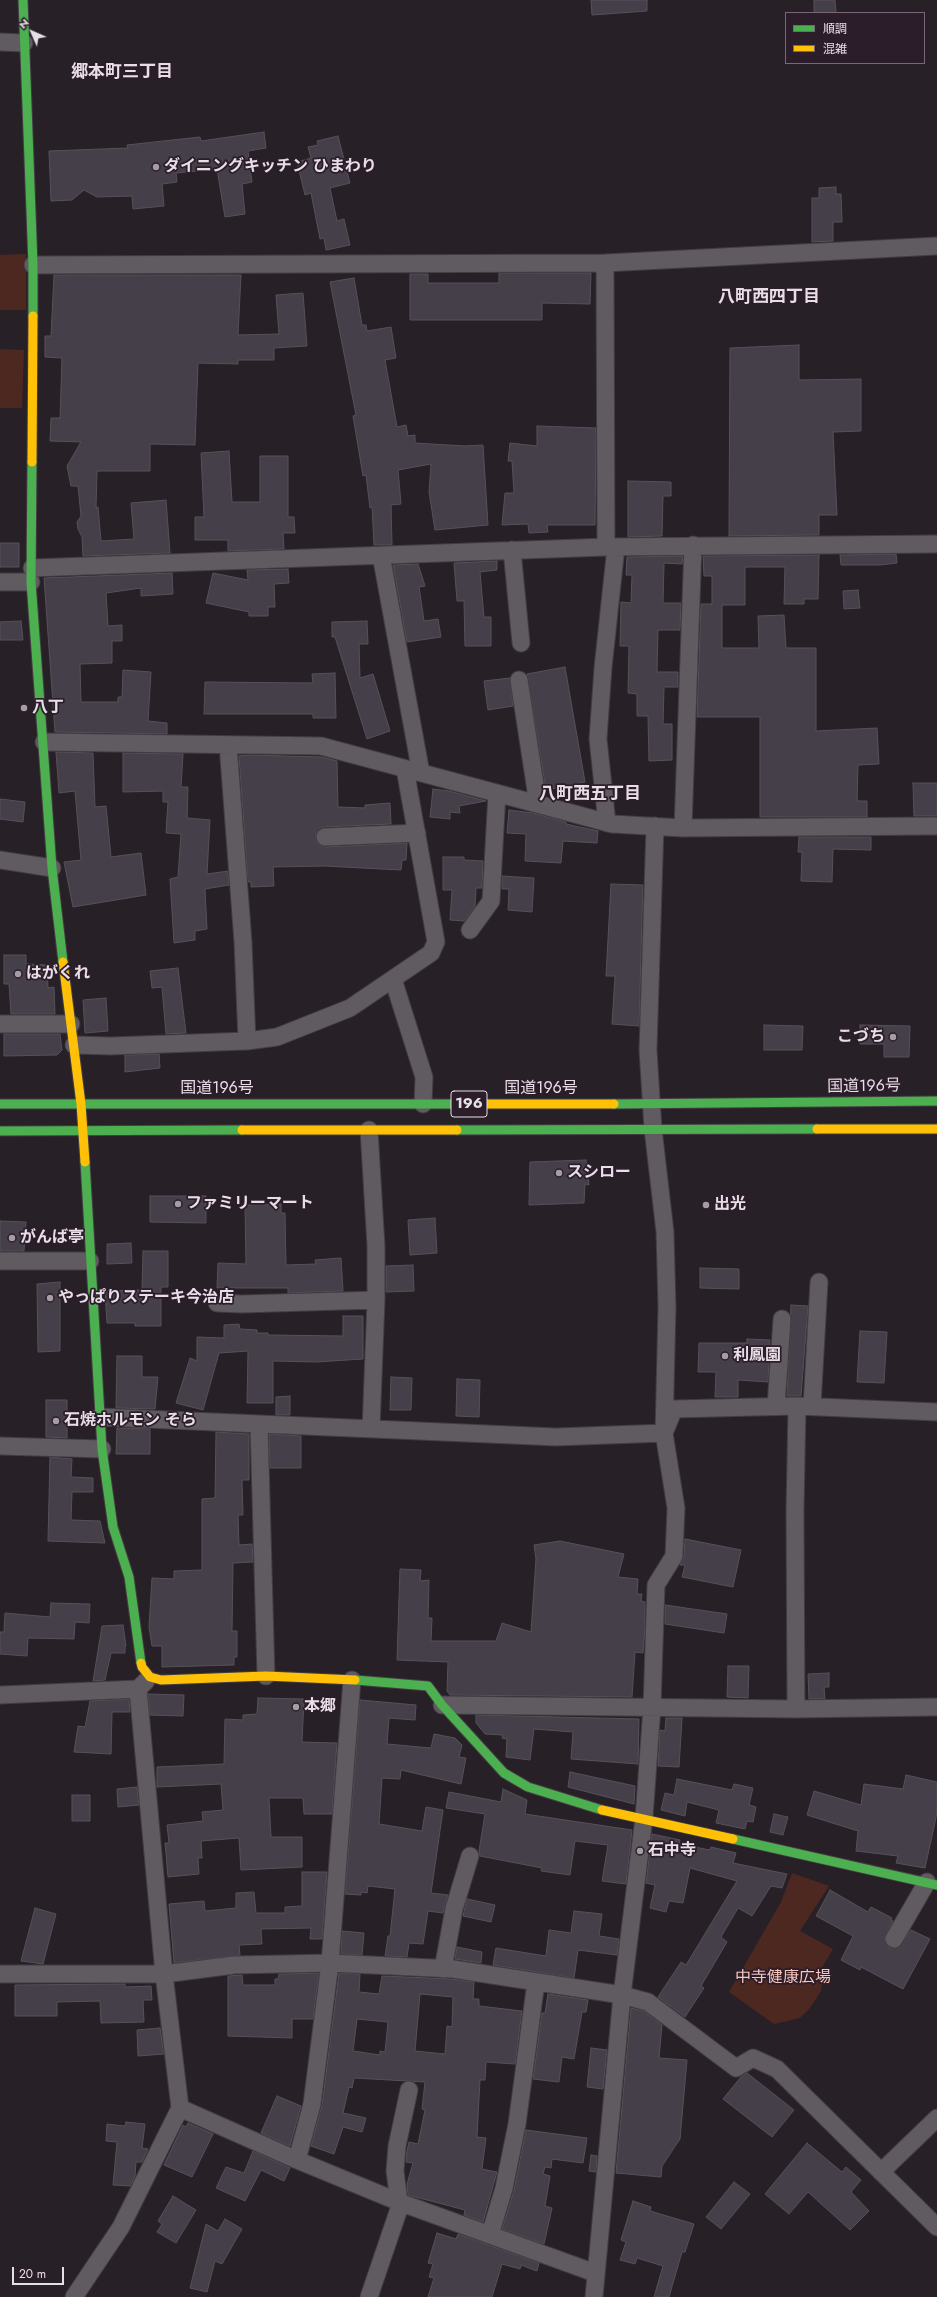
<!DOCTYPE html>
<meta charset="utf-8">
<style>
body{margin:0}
#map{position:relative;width:937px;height:2297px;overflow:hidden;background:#282027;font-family:Jost,"Noto Sans JP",sans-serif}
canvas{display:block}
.legend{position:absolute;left:785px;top:12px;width:140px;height:52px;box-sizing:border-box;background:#2b1d2a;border:1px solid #776a76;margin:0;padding:5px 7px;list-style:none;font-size:12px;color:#e8dee7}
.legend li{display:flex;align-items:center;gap:8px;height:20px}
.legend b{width:20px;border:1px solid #776a76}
.north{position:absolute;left:12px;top:12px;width:40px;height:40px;-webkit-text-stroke:3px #2b1d2a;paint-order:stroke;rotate:315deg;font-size:11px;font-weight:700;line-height:16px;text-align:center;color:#e8dee7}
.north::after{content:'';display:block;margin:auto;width:14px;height:18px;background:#e8dee7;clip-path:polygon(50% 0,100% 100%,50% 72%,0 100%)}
.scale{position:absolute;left:12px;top:2267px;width:52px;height:18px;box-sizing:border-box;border:2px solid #e8dee7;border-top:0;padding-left:5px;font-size:12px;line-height:14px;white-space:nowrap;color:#e8dee7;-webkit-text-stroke:3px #2b1d2a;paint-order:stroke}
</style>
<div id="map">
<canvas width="937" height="2297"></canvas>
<ul class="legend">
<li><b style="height:5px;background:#4caf50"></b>順調</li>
<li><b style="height:5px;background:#ffc107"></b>混雑</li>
</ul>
<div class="north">N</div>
<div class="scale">20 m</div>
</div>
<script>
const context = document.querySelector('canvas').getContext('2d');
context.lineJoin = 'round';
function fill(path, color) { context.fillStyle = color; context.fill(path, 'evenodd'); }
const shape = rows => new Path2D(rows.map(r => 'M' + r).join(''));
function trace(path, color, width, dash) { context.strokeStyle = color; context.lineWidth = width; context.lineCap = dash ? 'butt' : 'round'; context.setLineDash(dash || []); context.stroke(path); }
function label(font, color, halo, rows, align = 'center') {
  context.font = font + ' Jost,"Noto Sans JP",sans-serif'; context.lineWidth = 3.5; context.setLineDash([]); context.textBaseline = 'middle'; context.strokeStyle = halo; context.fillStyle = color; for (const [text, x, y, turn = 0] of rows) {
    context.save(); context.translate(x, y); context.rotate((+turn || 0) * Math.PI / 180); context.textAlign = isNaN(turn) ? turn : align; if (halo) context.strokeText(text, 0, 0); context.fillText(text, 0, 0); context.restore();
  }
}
const green = shape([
 [26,254,26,310,0,310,0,255],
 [0,349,24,350,22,408,0,408],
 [792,1873,829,1886,800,1931,833,1949,821,1969,823,1977,821,1991,810,2008,800,2018,774,2024,729,1992,781,1902]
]);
const building = shape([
 [591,0,647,0,647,11,592,15,591,0],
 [814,0,835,0,836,13,814,13,814,0],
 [264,132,266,148,248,151,252,182,242,184,245,214,225,217,217,169,176,173,177,182,162,184,164,206,133,209,132,196,97,197,84,190,72,200,51,201,49,151,128,148,127,145,200,137,201,141,264,132],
 [338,136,350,183,330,188,337,221,344,219,350,245,326,250,324,238,320,239,311,193,305,195,297,162,311,158,308,147,318,145,317,141,338,136],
 [836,187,836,194,841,194,842,222,833,222,833,241,812,242,812,198,819,198,819,188,836,187],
 [499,273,591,273,590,304,542,303,542,320,410,320,410,274,428,274,428,283,499,283,499,273],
 [54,275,241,275,238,335,279,334,276,295,303,293,307,346,274,348,274,360,238,360,238,364,198,363,195,445,150,444,150,471,97,471,96,507,98,507,101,541,134,539,131,503,166,500,170,553,83,556,82,537,78,529,77,522,81,516,78,486,71,486,67,466,81,442,50,441,51,418,60,418,62,358,45,357,45,336,51,336,54,275],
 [354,278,362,325,366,325,367,331,391,327,396,358,385,360,397,427,406,425,408,436,415,435,415,443,465,446,483,445,488,525,435,530,429,492,431,464,398,470,401,504,391,505,392,545,374,545,372,507,370,508,366,475,363,476,353,416,356,415,330,282,354,278],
 [799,345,799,380,861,379,861,431,833,432,837,515,819,515,819,535,729,536,730,348,799,345],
 [537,426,596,428,595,525,547,525,548,532,529,533,528,524,502,525,505,493,514,493,512,461,508,461,510,443,537,446,537,426],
 [229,451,232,502,260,502,260,456,288,456,288,517,294,517,295,533,283,533,284,549,228,551,228,540,195,540,195,517,204,517,201,453,229,451],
 [628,481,671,482,671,496,663,496,662,536,628,537,628,481],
 [0,543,19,543,19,567,0,567,0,543],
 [896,554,897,563,880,565,841,565,840,555,896,554],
 [819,555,818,599,804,599,804,604,784,604,785,567,745,567,745,605,722,605,722,648,759,648,758,616,784,615,786,648,816,648,816,731,877,728,879,764,858,765,857,801,867,801,867,817,760,817,760,717,697,717,701,604,712,604,712,576,704,576,703,556,819,555],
 [683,556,682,564,664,563,663,603,681,603,680,630,658,630,657,672,678,672,678,687,664,687,663,724,672,724,672,760,649,761,648,716,637,716,637,694,628,693,629,646,620,646,621,602,631,603,632,575,626,575,627,557,683,556],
 [497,561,497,570,480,572,484,617,491,617,491,646,465,646,464,601,457,601,454,563,497,561],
 [418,564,425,586,419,587,424,621,438,619,441,637,407,642,393,565,418,564],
 [288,569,289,583,274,584,275,607,268,607,268,616,249,616,249,612,206,603,213,573,248,580,247,570,288,569],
 [172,573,173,594,141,596,141,588,106,593,108,626,122,625,122,641,112,641,112,663,80,664,81,702,118,702,118,697,122,697,123,670,151,672,148,721,167,723,167,734,55,732,44,578,172,573],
 [858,590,860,608,844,609,843,591,858,590],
 [21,621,23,640,0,640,0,622,21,621],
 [367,621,368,644,359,644,360,678,373,674,390,731,367,739,335,637,332,637,332,622,367,621],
 [565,667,585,782,546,790,527,674,565,667],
 [335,673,336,718,313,718,313,714,204,714,205,682,313,683,312,674,335,673],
 [510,678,513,706,488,710,484,681,510,678],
 [56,752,93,753,95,807,106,806,111,857,141,853,146,895,73,907,64,862,81,860,75,791,59,793,56,752],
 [123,753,183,754,181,787,188,787,187,818,210,820,207,874,228,871,229,885,205,889,207,929,195,931,195,940,174,943,170,879,178,877,181,834,166,833,168,802,163,802,163,791,123,792,123,753],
 [250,755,322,757,337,761,338,807,365,808,365,805,390,803,391,824,324,827,316,833,316,842,325,847,407,843,406,860,402,860,401,870,324,866,273,867,274,886,251,887,251,882,248,882,239,756,250,755],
 [913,783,937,783,937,816,914,816,913,783],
 [433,789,449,791,486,801,459,806,460,813,450,812,450,819,430,817,433,789],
 [0,799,25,802,23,822,0,819,0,799],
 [509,810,533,813,566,822,566,824,598,831,597,843,563,841,561,863,525,861,526,834,507,833,509,810],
 [799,837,871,837,871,850,833,849,832,882,801,881,802,852,798,852,799,837],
 [443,857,464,857,464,860,483,861,482,888,476,888,475,907,464,921,450,920,452,890,443,890,443,857],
 [502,876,534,878,532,912,508,910,509,889,502,889,502,876],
 [611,884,643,885,639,1026,612,1024,615,976,606,976,611,884],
 [4,955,26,955,26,964,47,965,48,988,54,987,55,1014,11,1014,9,984,4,984,4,955],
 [178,968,186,1033,166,1034,162,987,152,988,150,971,178,968],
 [106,998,108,1031,85,1033,83,1000,106,998],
 [764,1025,803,1026,802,1050,764,1050,764,1025],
 [860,1025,910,1026,909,1057,884,1057,884,1044,860,1044,860,1025],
 [4,1034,60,1034,62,1050,57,1055,4,1056,4,1034],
 [159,1054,160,1068,125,1072,125,1055,159,1054],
 [586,1160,589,1185,585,1184,584,1203,529,1205,530,1162,586,1160],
 [150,1196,206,1196,206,1223,150,1222,150,1196],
 [281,1204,281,1213,285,1213,286,1265,316,1264,315,1260,341,1258,343,1291,288,1293,288,1288,217,1288,218,1263,246,1264,245,1205,281,1204],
 [435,1218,437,1253,410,1255,408,1220,435,1218],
 [0,1221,26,1222,24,1251,0,1251,0,1221],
 [131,1243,132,1263,107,1264,107,1244,131,1243],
 [143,1251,168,1251,168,1287,161,1287,161,1326,135,1326,135,1323,107,1323,105,1291,142,1290,143,1251],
 [413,1265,414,1291,386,1292,386,1266,413,1265],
 [700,1268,739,1269,739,1289,700,1288,700,1268],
 [60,1282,60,1351,38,1352,37,1284,60,1282],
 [791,1305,808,1306,801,1396,787,1396,791,1305],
 [343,1316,363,1316,363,1359,316,1362,273,1361,273,1403,247,1403,248,1351,219,1353,203,1410,176,1403,190,1358,197,1361,197,1337,224,1338,224,1325,239,1324,240,1329,257,1330,257,1333,268,1333,268,1335,343,1336,343,1316],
 [860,1331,887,1332,884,1383,857,1382,860,1331],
 [747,1339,770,1340,768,1382,738,1380,738,1397,715,1397,716,1372,698,1372,699,1343,747,1343,747,1339],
 [117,1356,142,1356,142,1377,158,1377,155,1409,116,1408,117,1356],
 [391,1377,412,1378,411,1410,390,1410,391,1377],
 [457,1379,480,1380,479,1417,456,1416,457,1379],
 [290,1396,290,1415,276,1415,276,1397,290,1396],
 [46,1400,67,1400,67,1438,46,1437,46,1400],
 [117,1428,150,1429,150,1454,116,1454,117,1428],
 [216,1432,249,1434,249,1480,242,1480,243,1515,238,1515,239,1545,252,1544,253,1562,233,1563,232,1631,237,1631,237,1657,234,1657,234,1665,162,1667,162,1646,152,1646,149,1627,152,1578,174,1579,174,1571,202,1570,202,1499,215,1498,216,1432],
 [269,1434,301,1436,301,1468,270,1468,269,1434],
 [50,1457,72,1459,71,1477,93,1478,93,1492,72,1492,71,1520,100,1521,105,1543,48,1541,50,1457],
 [685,1539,741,1550,733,1587,682,1577,685,1565,680,1565,684,1557,685,1539],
 [560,1541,624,1554,618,1577,638,1579,637,1594,642,1594,641,1601,645,1602,645,1628,643,1653,635,1652,632,1697,450,1695,447,1691,448,1662,397,1660,400,1569,421,1570,420,1581,429,1580,428,1618,432,1618,431,1641,496,1641,502,1623,531,1632,536,1559,534,1545,560,1541],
 [51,1603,90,1604,89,1623,75,1622,74,1639,28,1638,27,1656,0,1654,0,1632,4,1632,5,1613,50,1617,51,1603],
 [665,1605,727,1614,724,1633,665,1624,665,1605],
 [123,1625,126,1646,125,1646,125,1653,111,1653,105,1680,93,1681,102,1626,123,1625],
 [728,1666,749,1666,748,1698,727,1697,728,1666],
 [829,1673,829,1687,824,1687,825,1699,809,1699,808,1674,829,1673],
 [148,1694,184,1695,183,1716,150,1715,148,1694],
 [258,1698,304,1699,302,1742,337,1743,332,1814,304,1814,303,1798,269,1798,271,1837,302,1837,302,1867,241,1870,239,1838,201,1841,202,1858,198,1858,199,1874,168,1877,165,1843,169,1843,167,1825,203,1821,202,1812,223,1810,221,1784,157,1787,157,1767,224,1764,225,1719,243,1720,243,1715,257,1714,258,1698],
 [129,1699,130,1712,112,1712,111,1754,74,1752,78,1726,85,1727,90,1701,129,1699],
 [360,1700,416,1705,415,1720,389,1718,387,1744,431,1748,434,1734,455,1738,462,1745,459,1757,466,1758,461,1784,401,1770,400,1779,382,1778,379,1824,422,1831,426,1807,443,1810,431,1893,448,1895,443,1913,428,1911,423,1944,409,1943,407,1957,385,1956,388,1936,390,1936,395,1889,368,1886,367,1893,361,1892,361,1895,345,1894,360,1700],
 [476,1715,639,1719,638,1764,571,1759,573,1732,534,1729,530,1760,506,1757,507,1739,502,1738,503,1735,485,1734,476,1723,476,1715],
 [666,1718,682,1718,679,1767,658,1766,660,1730,665,1731,666,1718],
 [570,1772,635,1786,634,1804,568,1787,570,1772],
 [906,1775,937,1782,937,1813,925,1868,896,1863,898,1856,856,1851,858,1831,807,1815,814,1791,861,1805,864,1784,903,1789,906,1775],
 [677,1779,732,1790,734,1784,753,1788,749,1805,756,1807,753,1822,747,1821,745,1829,716,1823,719,1810,687,1802,685,1816,661,1810,665,1793,674,1795,677,1779],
 [137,1787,139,1805,118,1807,117,1789,137,1787],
 [503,1789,527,1800,525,1814,632,1830,626,1884,602,1881,608,1845,575,1841,570,1875,541,1871,542,1868,480,1856,479,1851,485,1814,446,1808,449,1792,501,1802,503,1789],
 [72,1795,90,1795,90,1821,72,1821,72,1795],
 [774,1814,788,1817,783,1835,770,1832,774,1814],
 [652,1834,680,1840,679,1844,710,1850,711,1847,736,1853,733,1863,787,1874,782,1888,771,1886,752,1916,738,1908,721,1937,727,1942,701,1986,704,1988,685,2017,658,1997,681,1962,686,1965,737,1881,690,1868,683,1903,669,1901,666,1912,650,1908,655,1885,646,1883,652,1834],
 [302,1872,327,1872,322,1939,310,1939,311,1928,261,1929,262,1944,239,1945,240,1955,174,1963,169,1904,204,1901,205,1911,236,1908,236,1893,254,1892,256,1913,285,1913,285,1907,302,1906,302,1872],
 [830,1890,868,1912,871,1907,892,1918,891,1920,893,1921,884,1939,889,1948,899,1947,911,1930,930,1939,903,1989,861,1967,860,1970,841,1960,853,1936,816,1916,830,1890],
 [467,1899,495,1905,491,1922,463,1916,467,1899],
 [35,1908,56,1914,43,1964,21,1961,35,1908],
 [574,1911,602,1914,599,1936,619,1939,617,1955,578,1950,574,1978,493,1965,496,1948,546,1956,549,1930,571,1933,574,1911],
 [342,1931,364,1933,362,1955,341,1954,342,1931],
 [457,1947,482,1952,481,1963,455,1959,457,1947],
 [319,1973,313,2019,292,2019,292,2038,228,2036,228,1976,242,1975,243,1985,275,1985,275,1979,278,1979,279,1974,319,1973],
 [339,1973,360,1974,359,1992,379,1994,382,1976,452,1979,474,1982,473,1999,479,1999,479,2006,522,2011,515,2064,486,2062,485,2080,480,2080,477,2137,486,2138,482,2169,497,2172,483,2222,464,2215,465,2210,408,2195,407,2184,413,2163,406,2162,407,2151,409,2142,418,2144,425,2110,422,2109,425,2082,354,2078,352,2088,349,2087,343,2113,366,2118,362,2132,343,2127,334,2154,311,2146,322,2105,339,1973],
 [420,1994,453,1997,452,2027,447,2026,445,2054,415,2051,420,1994],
 [357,2019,388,2022,385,2052,380,2051,380,2055,353,2051,357,2019],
 [125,1984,125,1987,151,1986,152,2000,143,2000,144,2022,101,2023,100,2001,57,2002,57,2016,15,2016,15,1985,125,1984],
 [548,1994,588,2000,586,2012,582,2012,574,2059,562,2057,559,2082,533,2079,542,2013,545,2013,548,1994],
 [631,2008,644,2011,662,2025,659,2058,687,2060,680,2139,662,2166,661,2177,616,2173,631,2008],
 [160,2028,164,2054,138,2056,137,2030,160,2028],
 [591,2048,607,2050,603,2089,587,2087,591,2048],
 [747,2073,794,2110,772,2137,723,2099,741,2077,747,2073],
 [277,2096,301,2106,290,2146,261,2133,277,2096],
 [126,2122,145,2124,142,2148,148,2149,142,2162,136,2162,135,2177,130,2186,113,2185,117,2142,106,2141,107,2124,125,2126,126,2122],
 [188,2123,213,2134,192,2177,164,2165,183,2125,186,2127,188,2123],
 [526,2130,587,2138,583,2163,552,2159,551,2168,545,2167,543,2174,550,2176,545,2206,552,2208,544,2244,502,2229,514,2190,526,2130],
 [807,2143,842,2172,846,2167,861,2180,851,2192,869,2211,850,2230,808,2192,789,2214,765,2194,807,2143],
 [253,2151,290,2168,284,2181,261,2170,245,2201,216,2188,226,2167,244,2173,253,2151],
 [591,2155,597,2156,596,2172,589,2171,591,2155],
 [734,2182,750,2194,721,2229,706,2217,734,2182],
 [173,2196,196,2210,176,2243,157,2232,162,2224,158,2221,173,2196],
 [633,2201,651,2207,650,2211,694,2224,685,2252,682,2252,669,2297,654,2297,663,2266,637,2258,635,2264,620,2260,626,2242,621,2240,633,2201],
 [225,2219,242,2229,222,2264,215,2261,207,2292,190,2288,206,2224,218,2231,225,2219],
 [437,2233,456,2239,458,2234,539,2263,537,2271,521,2265,520,2269,502,2264,492,2297,428,2297,434,2278,429,2277,433,2264,428,2263,437,2233]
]);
const street = shape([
 [0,42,24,43],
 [605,263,606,547],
 [33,265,605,263,937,246],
 [512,550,521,643],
 [381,555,421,773],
 [32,568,606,547,937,544],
 [0,582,31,582],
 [519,680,538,804],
 [44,742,321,746,612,824,683,828,937,826],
 [228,745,243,942,247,1041],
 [607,823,598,739,603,668,616,547],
 [683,828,693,545],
 [325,837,417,833],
 [0,860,52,868],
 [470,930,491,901,497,793],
 [393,979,424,1077,423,1104],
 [0,1024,71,1024],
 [74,1045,111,1046,247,1041,277,1037,350,1008,431,953,436,942,405,769],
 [369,1130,376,1246,376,1300,371,1429],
 [0,1261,90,1261],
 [217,1303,242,1304,376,1300],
 [776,1406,782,1319],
 [812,1406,819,1282],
 [100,1417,556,1437,664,1433,674,1409,797,1406,937,1412],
 [259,1425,266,1676],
 [0,1446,102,1449],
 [0,1695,138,1689,146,1681],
 [442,1705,796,1709,937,1707],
 [796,1709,795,1511,797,1406],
 [894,1939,927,1882],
 [443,1969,454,1909,470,1856],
 [0,1974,164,1974,234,1965,330,1963,453,1969,622,1995,648,2002,736,2068,753,2058,777,2069,937,2227],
 [180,2108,297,2160,399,2202,595,2273],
 [297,2160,312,2104,330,1963,352,1680],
 [881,2172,937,2118],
 [399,2202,395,2171,397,2146,409,2090],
 [490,2235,504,2188,517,2124,536,1982],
 [74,2297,121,2227,180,2108,164,1974,138,1689],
 [369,2297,401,2203],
 [594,2297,622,1995,644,1818,652,1707,656,1585,674,1556,676,1508,664,1433,667,1307,665,1232,653,1129,648,1050,655,826]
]);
const fast = shape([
 [23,0,33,265,33,316],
 [32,462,31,582,52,868,63,962],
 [0,1104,464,1104],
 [614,1104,937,1101],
 [457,1130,817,1129],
 [0,1131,242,1130],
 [85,1162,102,1449,113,1527,129,1577,141,1663],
 [355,1680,428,1686,442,1705,504,1773,528,1787,602,1810],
 [733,1839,937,1885]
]);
const slow = shape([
 [32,462,33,316],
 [63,962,81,1104,85,1162],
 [464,1104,614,1104],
 [817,1129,937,1129],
 [242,1130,457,1130],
 [141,1663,142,1667,150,1677,161,1680,266,1676,355,1680],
 [602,1810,733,1839]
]);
const markers = [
 [156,167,4,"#a59ca4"],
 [24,708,4,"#a59ca4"],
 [18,974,4,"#a59ca4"],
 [893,1037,4,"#a59ca4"],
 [559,1173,4,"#a59ca4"],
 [178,1204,4,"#a59ca4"],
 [706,1205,4,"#a59ca4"],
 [12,1238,4,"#a59ca4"],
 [50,1298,4,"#a59ca4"],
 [725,1356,4,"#a59ca4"],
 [56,1421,4,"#a59ca4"],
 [296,1707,4,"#a59ca4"],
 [640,1851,4,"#a59ca4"]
];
const shields = [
 [469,1104,36]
];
const shieldNames = [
 ["196",469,1104]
];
const poiNames = [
 ["ダイニングキッチン ひまわり",164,167],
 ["八丁",32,708],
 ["はがくれ",26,974],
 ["こづち",885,1037,"right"],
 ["スシロー",567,1173],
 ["ファミリーマート",186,1204],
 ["出光",714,1205],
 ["がんば亭",20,1238],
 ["やっぱりステーキ今治店",58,1298],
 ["利鳳園",733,1356],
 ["石焼ホルモン そら",64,1421],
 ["本郷",304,1707],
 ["石中寺",648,1851]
];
const streetNames = [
 ["国道196号",864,1087,-1],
 ["国道196号",217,1089],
 ["国道196号",541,1089]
];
const parkNames = [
 ["中寺健康広場",783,1978]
];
const neighbourhoodNames = [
 ["郷本町三丁目",122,73],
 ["八町西四丁目",769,298],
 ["八町西五丁目",590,795]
];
fill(green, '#4d2821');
fill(building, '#453f4a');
trace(building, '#565158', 1);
trace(street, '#433c43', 19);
trace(fast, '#433c43', 11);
trace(slow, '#433c43', 11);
trace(street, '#605b60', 17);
trace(fast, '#4caf50', 9);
trace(slow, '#ffc107', 9);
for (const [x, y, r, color] of markers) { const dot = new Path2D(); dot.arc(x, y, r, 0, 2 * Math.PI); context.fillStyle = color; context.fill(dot); trace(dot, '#2b1d2a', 1.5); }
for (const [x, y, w] of shields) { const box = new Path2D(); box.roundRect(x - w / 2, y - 13, w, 26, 3); context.fillStyle = '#2b1d2a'; context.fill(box); trace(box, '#e8dee7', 1); }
label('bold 15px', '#e8dee7', null, shieldNames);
label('bold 16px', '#e8dee7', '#2b1d2a', poiNames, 'left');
label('16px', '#e8dee7', '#2b1d2a', streetNames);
label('16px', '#f8c6ba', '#2b1d2a', parkNames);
label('bold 17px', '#e8dee7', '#2b1d2a', neighbourhoodNames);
</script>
